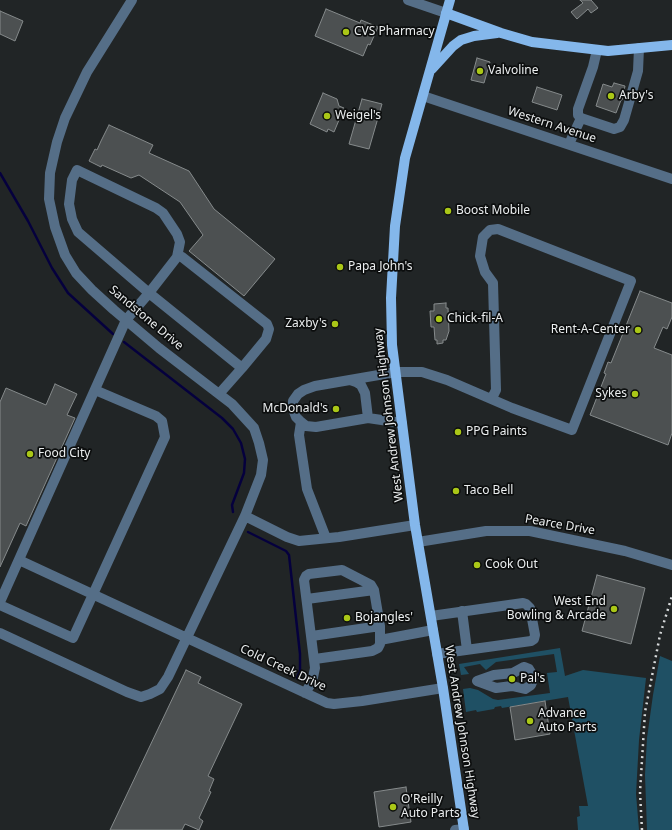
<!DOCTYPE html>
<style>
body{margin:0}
canvas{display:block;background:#212526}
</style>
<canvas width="672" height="830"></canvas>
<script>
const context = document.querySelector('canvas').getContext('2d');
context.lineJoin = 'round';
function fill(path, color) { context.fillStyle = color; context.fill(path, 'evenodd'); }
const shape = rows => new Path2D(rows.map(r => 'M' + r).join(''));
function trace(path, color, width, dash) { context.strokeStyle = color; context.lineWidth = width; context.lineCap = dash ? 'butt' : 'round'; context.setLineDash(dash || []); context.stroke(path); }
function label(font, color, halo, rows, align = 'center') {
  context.font = font + ' "Noto Sans",sans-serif'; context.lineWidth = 3.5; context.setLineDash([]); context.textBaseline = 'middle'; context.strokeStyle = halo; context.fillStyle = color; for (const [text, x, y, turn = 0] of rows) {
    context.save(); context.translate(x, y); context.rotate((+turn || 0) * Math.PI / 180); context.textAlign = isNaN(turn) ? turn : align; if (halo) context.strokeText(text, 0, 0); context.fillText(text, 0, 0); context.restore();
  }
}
const green = shape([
 [560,648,565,676,583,670,646,678,639,740,636,794,639,830,578,830,577,817,580,816,579,806,588,806,568,697,502,708,501,706,495,707,494,709,477,712,476,710,466,712,463,689,470,688,478,690,493,699,498,700,550,693,547,673,557,672,554,654,496,662,486,670,480,664,464,667,469,674,461,675,459,664],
 [660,656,672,661,672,830,647,830,645,775,647,738,653,695]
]);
const stream = shape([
 [0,173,28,221,52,268,68,293,113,334],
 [124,342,222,418,233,429,241,443,245,459,244,473,232,505,233,512],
 [248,532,286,551,289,555,300,654,300,671,297,678]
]);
const building = shape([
 [580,0,591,0,598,8,591,13,588,9,577,19,571,12,583,3,580,0],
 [326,9,360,23,361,20,378,27,370,45,368,44,363,56,315,36,326,9],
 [0,11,23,21,15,41,0,34,0,11],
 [477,58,490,62,484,83,471,80,477,58],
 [614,83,625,86,622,100,621,100,616,113,596,106,603,84,612,87,614,83],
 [537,87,562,95,557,110,532,102,537,87],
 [323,93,337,99,339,106,344,108,334,132,328,129,327,132,310,124,323,93],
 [362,99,382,104,369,149,349,144,362,99],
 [109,125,153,145,149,153,189,171,214,209,275,259,244,296,189,251,203,235,180,202,139,175,131,178,102,165,101,167,89,161,95,149,97,150,101,141,109,125],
 [640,291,672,303,672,317,667,329,663,327,654,348,672,355,672,433,668,445,590,415,606,374,604,373,608,362,611,363,640,291],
 [446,303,446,308,448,308,449,331,446,340,443,340,443,343,437,344,437,340,435,340,434,327,431,327,430,311,434,311,434,304,446,303],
 [55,384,77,394,67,415,75,418,26,526,20,523,0,567,0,402,6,388,46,405,55,384],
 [597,575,645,588,631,644,582,631,597,575],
 [186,670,201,677,198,683,242,704,208,776,214,779,209,791,211,792,199,818,203,821,199,830,185,824,182,830,110,830,186,670],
 [545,701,550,734,515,740,510,707,545,701],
 [406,787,411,822,379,827,374,792,406,787]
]);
const minor = shape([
 [408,0,446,13],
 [597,50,593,67,578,109,578,115,581,118,614,129,620,127,624,120,638,71,639,48],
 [423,96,672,179],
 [569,144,581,118],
 [178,255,182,257,267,324,269,329,266,339,242,368],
 [350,380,356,382,361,385,365,393,368,418],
 [301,422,299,435,307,489,326,538],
 [402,423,368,418,316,427,306,426,301,422,296,417,293,409,293,401,298,394,304,390,315,386,396,372,422,372,447,380,512,408,572,430,631,281,498,229,490,230,483,237,480,256,485,272,493,283,496,390,492,398],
 [245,516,287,537,299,541,339,537,415,525],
 [418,542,486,531,530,531,625,551,672,565],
 [19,560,327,703,334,704,362,701,443,688],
 [307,599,374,590],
 [0,602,126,320,149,293,177,257,180,242,177,234,163,213,156,208,77,170,72,180,69,204,72,219,78,232,149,293,242,368,219,394],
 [0,605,73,638,165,437,162,421,156,416,95,390],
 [462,611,467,650],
 [431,616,523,603,526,604,530,608,535,635,534,639,531,641,437,654],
 [0,633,127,692,141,697,150,694,160,689,168,677,245,516,261,475,263,460,259,443,254,428,232,404,159,348,114,310,92,290,76,273,65,255,55,227,49,199,50,173,57,142,65,118,87,72,132,0],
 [312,636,380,626],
 [380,640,433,630],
 [524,667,529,669,532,674,533,680,531,685,525,689,512,686,496,688,477,681,494,675,513,673,524,667],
 [305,693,312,682,315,668,304,580,306,576,309,574,342,570,371,585,374,590,380,626,380,644,378,648,372,651,315,659],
 [455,830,464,829]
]);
const major = shape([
 [450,0,405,158,395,226,391,298,392,345,415,525,443,688,464,830],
 [446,13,501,33,532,42,608,51,672,45],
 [432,69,453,46,461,40,474,36,497,33]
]);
const rail = shape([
 [642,830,640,792,645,712,660,635,672,596]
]);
const markers = [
 [346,32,4,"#aac717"],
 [480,71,4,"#aac717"],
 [611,96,4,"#aac717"],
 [327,116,4,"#aac717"],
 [448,211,4,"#aac717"],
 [340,267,4,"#aac717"],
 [439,319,4,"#aac717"],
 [335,324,4,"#aac717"],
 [638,330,4,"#aac717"],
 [635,394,4,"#aac717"],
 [336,409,4,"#aac717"],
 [458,432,4,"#aac717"],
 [30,454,4,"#aac717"],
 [456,491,4,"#aac717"],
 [477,565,4,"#aac717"],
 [614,609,4,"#aac717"],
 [347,618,4,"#aac717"],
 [512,679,4,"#aac717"],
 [530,721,4,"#aac717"],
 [393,807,4,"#aac717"]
];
const poiNames = [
 ["CVS Pharmacy",354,32],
 ["Valvoline",488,71],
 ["Arby's",619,96],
 ["Weigel's",335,116],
 ["Boost Mobile",456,211],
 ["Papa John's",348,267],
 ["Chick-fil-A",447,319],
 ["Zaxby's",327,324,"right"],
 ["Rent-A-Center",630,330,"right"],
 ["Sykes",627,394,"right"],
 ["McDonald's",328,409,"right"],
 ["PPG Paints",466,432],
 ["Food City",38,454],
 ["Taco Bell",464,491],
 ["Cook Out",485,565],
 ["West End",606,602,"right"],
 ["Bowling & Arcade",606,616,"right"],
 ["Bojangles'",355,618],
 ["Pal's",520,679],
 ["Advance",538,714],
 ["Auto Parts",538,728],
 ["O'Reilly",401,800],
 ["Auto Parts",401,814]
];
const streetNames = [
 ["Western Avenue",552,125,18],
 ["Sandstone Drive",146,318,40],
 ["West Andrew Johnson Highway",389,415,-97],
 ["Pearce Drive",560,525,10],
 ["Cold Creek Drive",283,668,25],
 ["West Andrew Johnson Highway",462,732,81]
];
fill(green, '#1f5064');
trace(stream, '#05003d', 2.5);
fill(building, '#4c5051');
trace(building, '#858a8b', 1);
trace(minor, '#556e87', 10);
trace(major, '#84b7eb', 10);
trace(rail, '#d7dadb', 2.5, [2, 4]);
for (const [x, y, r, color] of markers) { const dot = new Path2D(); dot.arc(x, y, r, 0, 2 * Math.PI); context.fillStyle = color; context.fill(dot); trace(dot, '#0c0e0e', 1.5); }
label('12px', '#ebeeef', '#0c0e0e', poiNames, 'left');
label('12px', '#ebeeef', '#0c0e0e', streetNames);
</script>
